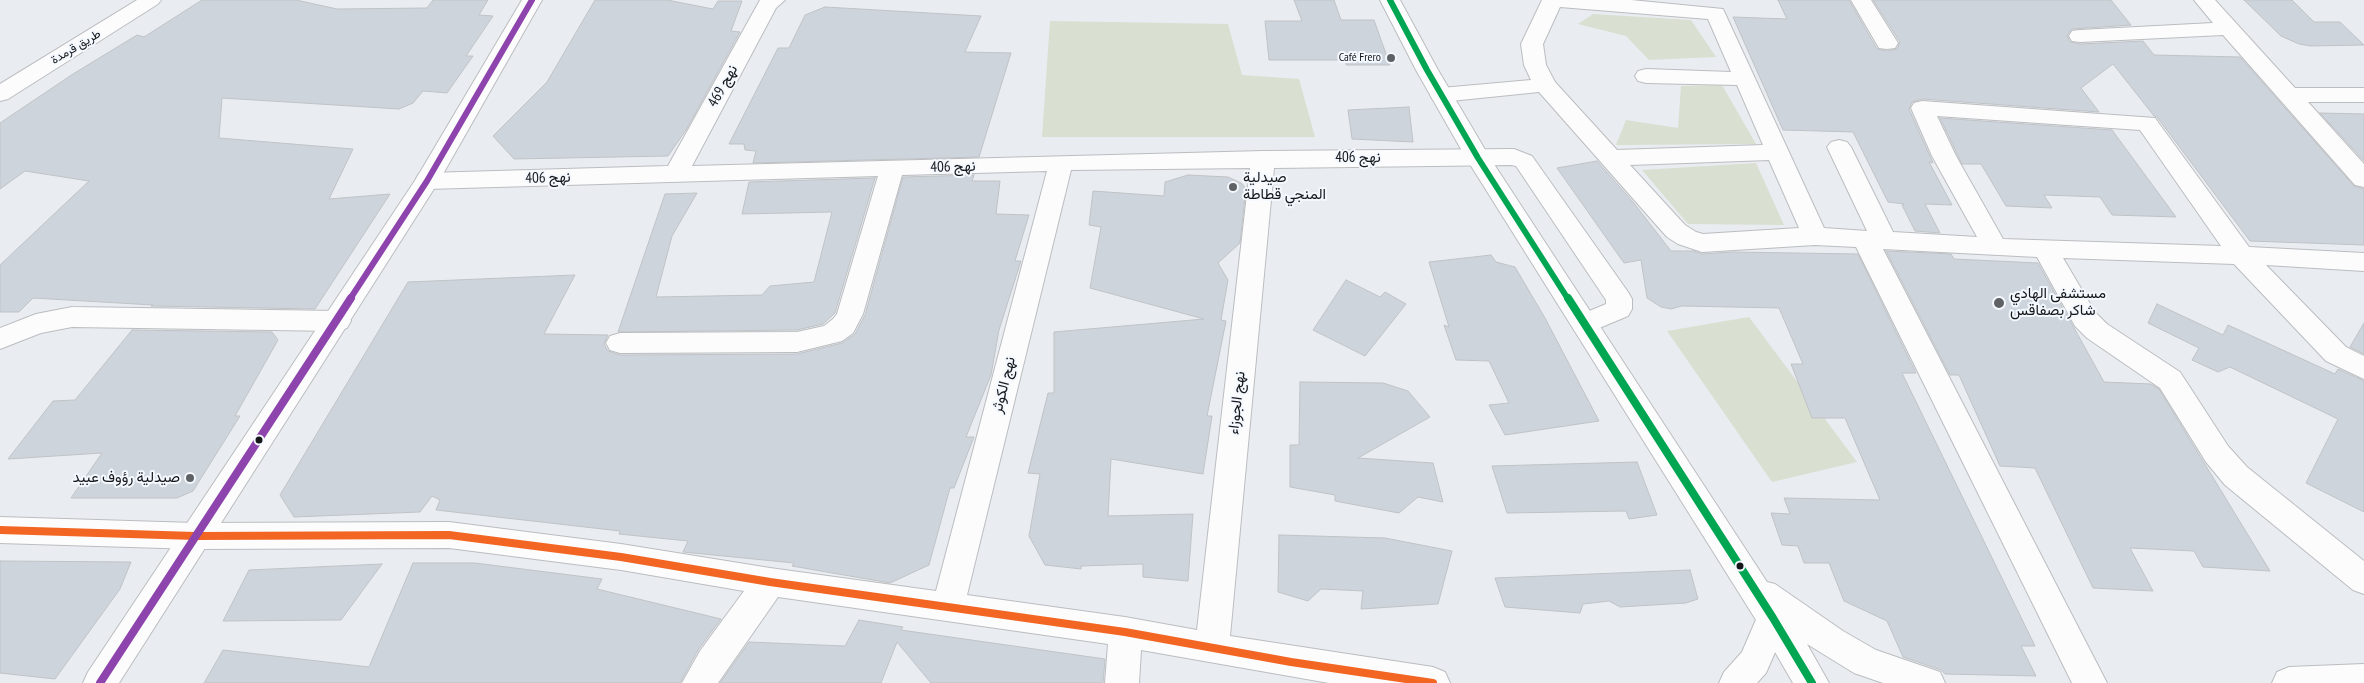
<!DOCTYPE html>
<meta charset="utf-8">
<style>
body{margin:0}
canvas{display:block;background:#e9ecf0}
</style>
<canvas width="2364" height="683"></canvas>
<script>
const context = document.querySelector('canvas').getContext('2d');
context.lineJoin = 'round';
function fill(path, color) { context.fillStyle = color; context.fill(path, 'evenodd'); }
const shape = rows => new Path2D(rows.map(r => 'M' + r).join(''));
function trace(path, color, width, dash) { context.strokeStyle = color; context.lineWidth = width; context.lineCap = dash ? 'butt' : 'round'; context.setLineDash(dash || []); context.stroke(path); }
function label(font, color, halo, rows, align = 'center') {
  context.font = font + ' "PT Sans Narrow",Vazirmatn,sans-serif'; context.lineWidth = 4; context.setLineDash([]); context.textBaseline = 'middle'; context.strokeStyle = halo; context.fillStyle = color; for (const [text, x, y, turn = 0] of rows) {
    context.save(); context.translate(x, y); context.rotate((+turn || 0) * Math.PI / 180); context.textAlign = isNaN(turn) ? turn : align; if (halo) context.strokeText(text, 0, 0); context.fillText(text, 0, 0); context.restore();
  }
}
const green = shape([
 [1593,14,1691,20,1716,57,1649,60,1626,36,1578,24],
 [1050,21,1228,24,1242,75,1299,79,1315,137,1042,137],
 [1722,85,1756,144,1616,145,1626,120,1678,128,1681,86],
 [1756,163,1784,225,1688,224,1642,170],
 [1749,317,1857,462,1772,482,1667,331]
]);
const building = shape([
 [202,0,296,0,337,9,427,8,433,0,488,0,479,15,493,16,466,56,473,56,447,93,423,91,413,103,399,109,222,98,219,138,353,149,329,199,390,194,315,309,151,306,153,305,33,298,19,312,0,312,0,265,89,181,25,171,0,189,0,123,73,74,137,35,144,37,202,0],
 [595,0,667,0,713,9,718,1,742,1,731,31,740,32,686,130,668,156,514,159,493,136,547,82,595,0],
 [1294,0,1334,0,1341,20,1374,20,1390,65,1346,65,1346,60,1269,60,1265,21,1302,21,1294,0],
 [1778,0,1849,0,1877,49,1887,51,1897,49,1900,42,1873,0,2111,0,2131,25,2072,29,2067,35,2070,42,2080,44,2143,41,2154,55,2240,57,2354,186,2364,189,2364,245,2250,241,2157,117,2154,116,2113,64,2081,88,2099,112,1922,99,1912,102,1909,109,1933,163,1929,162,1952,205,1925,204,1940,233,1915,231,1902,205,1904,204,1888,202,1853,132,1783,130,1733,17,1787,19,1778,0],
 [2244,0,2292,0,2314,22,2340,22,2364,45,2310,46,2299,44,2281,36,2244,0],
 [825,7,981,16,965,52,1011,53,979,157,753,163,756,151,745,150,744,144,729,144,778,48,789,48,805,15,825,7],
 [1409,107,1413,142,1352,139,1348,110,1409,107],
 [2320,113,2364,114,2364,161,2320,113],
 [1940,118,2112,130,2176,217,2112,215,2100,197,2044,195,2052,208,2006,206,1981,164,1962,164,1940,118],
 [1597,161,1633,202,1671,251,1694,251,1702,254,1731,252,1858,254,1916,373,1902,373,2035,646,2021,646,2036,676,1945,674,1941,670,1903,657,1887,621,1844,601,1829,563,1804,563,1798,546,1782,545,1771,513,1790,514,1784,498,1880,500,1845,418,1812,418,1791,364,1803,364,1779,308,1682,306,1671,309,1661,307,1647,298,1641,260,1624,263,1557,168,1597,161],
 [974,175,972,181,1000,181,996,214,1029,215,1015,261,1021,261,999,330,991,375,966,437,974,437,954,488,950,488,929,565,890,583,792,566,794,563,683,552,688,541,619,534,620,531,436,510,440,500,432,496,420,512,294,517,280,495,408,282,575,275,544,334,608,335,604,344,608,351,620,355,797,354,842,343,855,334,865,315,903,177,974,175],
 [1188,175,1228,177,1241,183,1246,188,1240,243,1218,263,1228,280,1221,320,1226,321,1207,416,1212,416,1203,474,1111,459,1108,516,1193,514,1188,581,1143,577,1143,564,1081,566,1081,569,1045,565,1029,536,1040,474,1028,473,1048,393,1054,393,1054,332,1204,319,1090,288,1101,227,1089,225,1093,191,1164,196,1165,182,1188,175],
 [875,178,835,313,823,324,797,330,618,332,665,194,697,193,672,236,656,297,762,295,770,286,814,282,832,212,742,214,749,182,875,178],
 [1886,251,1951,254,1954,259,2038,263,2104,382,2151,384,2159,389,2270,571,2203,567,2194,551,2130,548,2153,591,2093,588,2035,468,2000,466,1959,375,1950,375,1886,251],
 [1491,255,1496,262,1515,267,1545,318,1599,421,1505,435,1489,405,1509,403,1489,361,1456,360,1444,325,1449,327,1429,262,1491,255],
 [1346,280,1380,297,1385,292,1406,304,1365,356,1313,330,1346,280],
 [2157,304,2223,335,2228,325,2335,374,2338,369,2364,381,2364,512,2306,483,2338,419,2230,367,2218,372,2192,360,2199,348,2148,323,2157,304],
 [2364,323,2364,354,2350,347,2364,323],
 [132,330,272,332,278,340,235,416,240,416,193,491,177,498,71,498,102,453,8,459,53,401,75,400,132,330],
 [1300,382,1383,383,1408,391,1430,417,1358,458,1433,463,1443,502,1418,497,1399,513,1335,501,1335,495,1290,487,1290,445,1299,445,1300,382],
 [1637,462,1657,515,1629,519,1626,511,1507,513,1492,466,1637,462],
 [1279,535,1385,538,1452,551,1438,604,1361,609,1363,591,1321,589,1308,601,1278,592,1279,535],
 [0,561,131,562,120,589,55,679,0,673,0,561],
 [413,563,475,563,602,579,597,589,721,619,698,650,680,683,204,683,223,650,369,667,413,563],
 [382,564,341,620,223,621,249,570,382,564],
 [1690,570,1698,599,1686,603,1620,607,1609,601,1583,604,1580,613,1505,607,1495,578,1690,570],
 [859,620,903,627,901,630,1105,659,1103,683,931,683,897,642,881,683,720,683,749,642,845,646,859,620]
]);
const minor = shape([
 [760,0,785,0,776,8,692,166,1263,151,1514,149,1532,156,1628,292,1632,299,1632,309,1628,316,1585,334,1575,331,1571,324,1575,317,1606,304,1606,300,1516,166,1511,165,1274,168,1230,636,1433,667,1445,672,1450,683,1329,683,1141,650,1139,683,1105,683,1108,644,778,597,718,683,682,683,700,651,744,591,621,570,449,548,195,549,0,543,0,517,195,523,449,522,621,544,770,568,936,591,1047,171,902,175,863,314,853,333,842,341,797,352,620,353,610,350,606,343,610,336,620,333,797,332,824,326,833,319,837,314,878,176,427,189,418,187,415,181,418,175,427,173,668,166,760,0],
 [1250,168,1197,630,1125,617,967,595,1071,170,1250,168],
 [1542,0,1631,0,1723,9,1824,228,1867,231,1827,147,1831,142,1839,140,1847,142,1851,147,1893,232,1977,237,1932,156,1911,108,1914,103,1922,101,2155,118,2249,247,2364,253,2364,271,2266,265,2346,347,2364,356,2364,379,2326,361,2234,264,2063,258,2095,312,2107,324,2180,372,2228,446,2247,467,2364,561,2364,594,2353,590,2225,485,2206,462,2160,388,2087,338,2075,326,2037,257,1883,249,2107,683,2072,683,1856,247,1815,245,1702,252,1678,244,1667,237,1539,92,1441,102,1433,100,1430,95,1433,90,1441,88,1531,80,1524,65,1521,44,1542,0],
 [1560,7,1708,19,1731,72,1646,69,1638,71,1635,76,1638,81,1646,83,1737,85,1763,145,1617,150,1555,82,1546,65,1543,44,1560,7],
 [1937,116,2140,130,2221,246,2003,239,1956,156,1937,116],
 [1769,160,1799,228,1703,234,1696,232,1685,225,1630,165,1769,160],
 [1851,0,1871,0,1898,43,1895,48,1887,49,1879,48,1851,0],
 [2194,0,2215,0,2295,88,2364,88,2364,102,2308,102,2364,164,2364,187,2355,185,2223,35,2080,42,2072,41,2069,36,2072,31,2080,30,2213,23,2194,0],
 [72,307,337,311,347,314,351,321,347,328,337,331,72,327,41,333,0,349,0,328,36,314,72,307],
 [1773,603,1785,608,1790,618,1766,673,1757,683,1719,683,1724,672,1742,652,1761,608,1773,603],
 [2364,664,2364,683,2272,683,2277,672,2289,667,2364,664]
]);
const major = shape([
 [137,0,161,0,158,4,8,99,0,101,0,84,137,0],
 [522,0,542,0,439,181,119,683,83,683,88,672,416,179,522,0],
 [1380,0,1400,0,1438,70,1490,158,1767,582,1775,584,1843,631,1876,650,1940,672,1945,683,1883,683,1854,673,1807,644,1829,683,1793,683,1761,628,1466,158,1416,70,1380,0]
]);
const bus1Far1 = shape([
 [1390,0,1427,70,1478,158,1568,299]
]);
const bus1 = shape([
 [1568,298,1773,618,1812,683]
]);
const bus2 = shape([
 [0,530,195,536,449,535,621,557,770,582,1125,632,1291,662,1433,683]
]);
const bus3Far1 = shape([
 [350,299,427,181,532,0]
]);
const bus3 = shape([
 [100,683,351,298]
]);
const markers = [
 [1391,58,5,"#5f6264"],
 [1233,187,5,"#5f6264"],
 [1999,303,6,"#5f6264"],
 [259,440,4.5,"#151719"],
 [190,478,5,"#5f6264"],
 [1740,566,4.5,"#151719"]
];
const farStreetnames = [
 ["طريق قرمدة",76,47,-31]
];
const farPoinames = [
 ["Café Frero",1381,58]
];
const streetNames = [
 ["نهج 469",723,86,-61],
 ["نهج 406",1358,158],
 ["نهج 406",953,167,-2],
 ["نهج 406",548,178,-2],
 ["نهج الكوثر",1004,385,-76],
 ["نهج الجوزاء",1237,403,-84]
];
const poiNames = [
 ["صيدلية",1243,178],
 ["المنجي قطاطة",1243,195],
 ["مستشفى الهادي",2010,294],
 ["شاكر بصفاقس",2010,311],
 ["صيدلية رؤوف عبيد",180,478,"right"]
];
fill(green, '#d9e0d1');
fill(building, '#ced4dc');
trace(building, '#c0c3c6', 1);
trace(minor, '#bbbdc0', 2);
trace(major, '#bbbdc0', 2);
fill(minor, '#fcfcfd');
fill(major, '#fcfcfd');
trace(bus1Far1, '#00a651', 6);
trace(bus1, '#00a651', 8);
trace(bus2, '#f26522', 8);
trace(bus3Far1, '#8e44ad', 6);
trace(bus3, '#8e44ad', 8);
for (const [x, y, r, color] of markers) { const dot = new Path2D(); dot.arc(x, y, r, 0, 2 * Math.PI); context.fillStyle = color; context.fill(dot); trace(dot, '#f4f8ff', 2); }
label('12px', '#151719', '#f4f8ff', farStreetnames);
label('12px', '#151719', '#f4f8ff', farPoinames, 'right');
label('15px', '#151719', '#f4f8ff', streetNames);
label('15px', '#151719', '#f4f8ff', poiNames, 'left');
</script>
